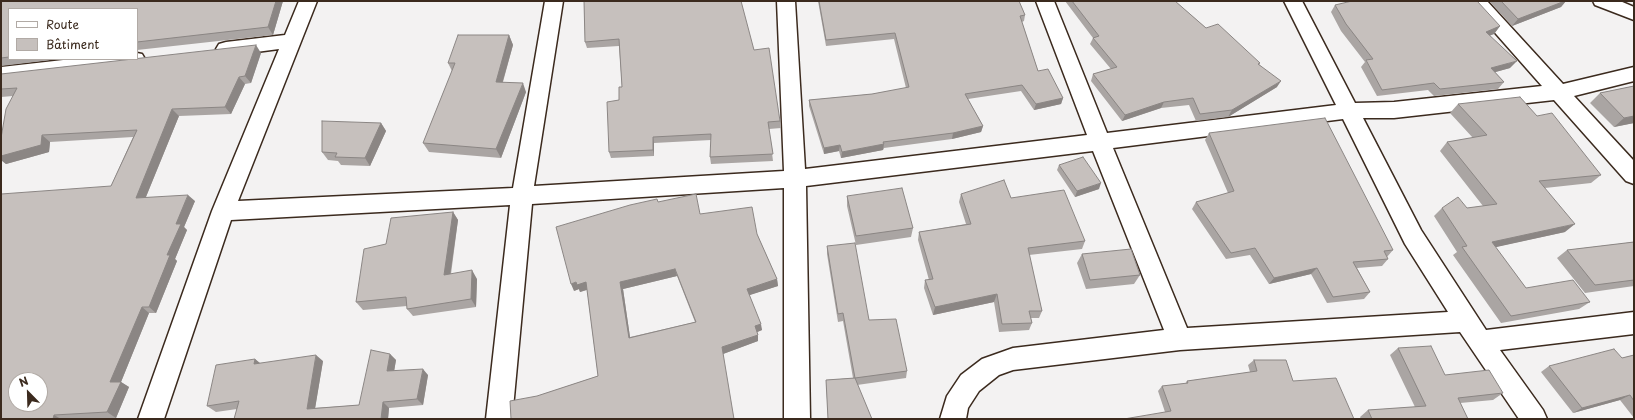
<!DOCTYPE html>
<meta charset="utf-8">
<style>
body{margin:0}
#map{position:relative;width:1635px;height:420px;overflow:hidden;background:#f3f2f2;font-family:"Playpen Sans",sans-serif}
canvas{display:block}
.frame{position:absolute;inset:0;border:2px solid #3b2a1e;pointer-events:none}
.legend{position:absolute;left:8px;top:8px;width:130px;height:52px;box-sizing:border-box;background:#fff;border:1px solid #b1aaa5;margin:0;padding:5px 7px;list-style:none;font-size:12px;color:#3b2a1e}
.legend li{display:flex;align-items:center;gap:8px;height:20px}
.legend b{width:20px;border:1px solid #b1aaa5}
.north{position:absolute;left:8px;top:372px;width:40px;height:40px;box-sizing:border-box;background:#fff;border:1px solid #b1aaa5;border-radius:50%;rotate:337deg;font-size:11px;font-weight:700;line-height:16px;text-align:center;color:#3b2a1e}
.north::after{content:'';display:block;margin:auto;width:14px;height:18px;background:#3b2a1e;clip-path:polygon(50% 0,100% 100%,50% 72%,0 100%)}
</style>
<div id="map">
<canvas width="1635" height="420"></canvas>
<div class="frame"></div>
<ul class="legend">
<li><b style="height:5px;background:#fff"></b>Route</li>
<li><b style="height:11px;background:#c6c0bd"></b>Bâtiment</li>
</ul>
<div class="north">N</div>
</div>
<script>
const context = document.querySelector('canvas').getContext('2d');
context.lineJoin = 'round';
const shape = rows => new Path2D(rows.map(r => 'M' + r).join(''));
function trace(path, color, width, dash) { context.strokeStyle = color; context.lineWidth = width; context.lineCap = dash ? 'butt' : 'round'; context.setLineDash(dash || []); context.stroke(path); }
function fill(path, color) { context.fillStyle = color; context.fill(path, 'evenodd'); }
const minor = shape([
 [299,1,317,1,238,201,513,188,545,1,563,1,534,186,784,171,777,1,795,1,805,169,1087,135,1036,1,1054,1,1107,133,1336,105,1284,1,1302,1,1355,103,1394,102,1542,86,1467,1,1487,1,1563,84,1634,67,1634,81,1574,96,1634,161,1634,184,1626,181,1554,100,1394,118,1363,118,1421,230,1486,330,1634,312,1634,334,1500,350,1543,410,1547,419,1519,419,1460,332,1180,350,1013,370,999,375,979,391,968,408,966,419,940,419,947,396,961,375,982,359,1013,348,1164,330,1093,151,806,186,810,419,784,419,784,188,532,204,512,419,486,419,510,205,231,220,164,419,138,419,212,211,279,49,226,56,219,54,216,49,219,44,226,42,285,35,299,1],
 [1343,119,1405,244,1448,312,1187,328,1113,148,1343,119],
 [1593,1,1620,1,1634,7,1634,20,1595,5,1593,1],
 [137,53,142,54,145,59,142,64,135,66,1,81,1,67,72,59,137,59,137,53]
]);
const wall = shape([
 [1,1,283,1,273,35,137,50,137,9,9,9,9,59,59,59,1,66],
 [584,1,754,50,780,121,781,128,769,129,773,161,711,164,710,157,711,140,654,143,654,156,611,158,609,152,622,87,619,46,587,48,585,42],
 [818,1,1019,1,1025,15,1024,21,1022,22,1038,71,1063,98,1061,104,1034,110,1021,91,968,99,983,126,981,132,952,139,884,148,883,150,841,158,839,151,824,154,809,106,809,100,872,94,906,88,894,39,826,46],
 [1065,1,1175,1,1206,28,1260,63,1259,64,1277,87,1228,117,1196,121,1189,105,1161,108,1122,121,1091,81,1093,74,1111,69,1090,44,1093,38],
 [1489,1,1566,1,1561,7,1512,26],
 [1335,5,1500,26,1494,34,1490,35,1510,68,1495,72,1504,82,1498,89,1434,96,1428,90,1377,96,1361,67,1365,62,1341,31,1331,12],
 [509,35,513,45,503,82,526,92,501,158,429,152,423,143,452,71,448,63],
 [261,53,251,83,245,84,231,114,179,116,146,197,195,201,184,227,187,230,175,259,177,261,156,313,149,313,121,382,129,387,116,418,90,419,1,419,111,186,133,137,50,142,49,152,6,164,1,160,1,156,13,96,1,97,1,74],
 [1634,86,1634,123,1614,127,1590,103,1600,93],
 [1458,104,1537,116,1601,175,1591,183,1545,188,1565,232,1495,247,1526,288,1590,302,1579,309,1501,323,1453,255,1457,252,1434,216,1442,208,1467,208,1483,206,1440,151,1447,142,1473,138,1450,113],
 [381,123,386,131,370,166,341,165,338,161,328,160,322,152],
 [1209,133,1393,250,1387,257,1388,259,1382,266,1357,268,1370,292,1364,299,1327,303,1311,274,1269,284,1250,255,1226,259,1192,209,1196,202,1228,193,1205,140],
 [1059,165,1099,189,1075,197,1057,170],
 [961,194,1011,198,1085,241,1082,249,1029,255,1042,311,1039,318,1031,318,1032,323,1029,330,999,332,994,302,933,315,924,288,925,280,929,280,918,240,919,232,966,224,959,202],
 [847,196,913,228,911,237,856,245,847,206],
 [658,202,700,214,757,234,777,279,778,286,749,295,762,330,757,332,758,341,723,354,537,396,598,376,587,290,580,292,579,289,574,291],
 [677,276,695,322,630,337,623,289],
 [453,212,458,220,451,274,477,279,476,307,413,316,407,309,407,306,363,310,356,302,386,244],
 [1634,242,1634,286,1585,293,1557,258,1567,250],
 [827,246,869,320,907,371,906,378,857,385,872,419,828,419,826,380,853,378,843,321,838,322,827,254],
 [1082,254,1140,275,1134,284,1086,289,1077,263],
 [1398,348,1445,375,1503,393,1493,400,1460,403,1468,419,1361,419,1360,417,1368,410,1415,407,1390,355],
 [390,354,396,360,394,371,428,375,423,405,389,408,388,419,234,419,237,409,216,412,207,406,255,359,260,363,323,361,315,408,359,405],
 [1634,355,1634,418,1620,400,1573,413,1541,372,1549,366,1622,358],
 [1254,360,1293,381,1354,419,1165,412,1158,391,1162,386,1185,384,1187,381,1250,372,1248,365]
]);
const shadedWall = shape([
 [276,1,283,1,273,35,268,27],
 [1565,1,1566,1,1561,7,1512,26,1518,19],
 [1500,26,1494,34,1481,39,1486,32],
 [509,35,513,45,500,91,496,82],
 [256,45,261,53,251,83,245,76],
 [1517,61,1510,68,1485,75,1491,68],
 [239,77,245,84,231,114,225,107],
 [1281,81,1277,87,1228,117,1232,110],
 [523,83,526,92,501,158,496,149],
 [1063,98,1061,104,1034,110,1036,104],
 [1164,102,1161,108,1122,121,1125,115],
 [172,109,179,116,143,204,136,198],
 [1634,116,1634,123,1614,127,1624,118],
 [381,123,386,131,370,166,365,158],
 [983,126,981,132,952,139,953,133],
 [42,135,50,142,49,152,6,164,1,160,1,156],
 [653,137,654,143,654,156,653,150],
 [884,144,883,150,841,158,842,152],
 [840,145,839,151,824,154,824,148],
 [1101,183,1099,189,1075,197,1077,191],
 [188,195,195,201,184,227,187,230,175,259,177,261,156,313,149,307,167,255,176,224],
 [453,212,458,220,449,283,444,275],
 [1575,224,1565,232,1483,250,1492,242],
 [1317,268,1311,274,1269,284,1274,278],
 [675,269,677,276,623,289,631,344,629,338,620,282],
 [472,270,477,279,476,307,471,299],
 [777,279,778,286,747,296,747,289],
 [576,282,586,282,589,289,580,292,579,289,574,291,571,284],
 [997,294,994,302,933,315,935,307],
 [142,307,149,313,121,382,129,387,116,418,107,412,110,382],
 [761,324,762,330,755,333,755,326],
 [758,335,758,341,723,354,722,347],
 [390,354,396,360,393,378,387,371],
 [316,355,323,361,314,415,307,409],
 [255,359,262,365,254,364],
 [423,369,428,375,423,405,417,399],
 [1630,395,1620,400,1573,413,1582,408],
 [383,402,389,408,388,419,381,419],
 [54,415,61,419,53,419]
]);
const building = shape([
 [1,1,276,1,268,27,137,42,137,9,9,9,9,57,1,58,1,1],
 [584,1,741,1,754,50,769,48,780,121,768,122,773,154,710,157,711,134,653,137,653,150,609,152,607,102,619,100,619,87,622,87,619,39,585,42,584,1],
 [819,1,1019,1,1025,15,1020,16,1038,71,1048,69,1063,98,1036,104,1022,85,965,94,983,126,953,133,883,142,884,144,842,152,840,145,824,148,809,100,872,94,909,87,895,33,826,40,819,1],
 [1072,1,1175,1,1206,28,1218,24,1260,63,1258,64,1281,81,1232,110,1200,114,1193,98,1164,102,1125,115,1093,74,1117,67,1093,38,1099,36,1072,1],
 [1352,1,1477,1,1500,26,1486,32,1517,61,1491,68,1504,82,1440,89,1434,83,1382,90,1366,60,1373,59,1346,24,1335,5,1352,1],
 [1501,1,1565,1,1518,19,1501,1],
 [458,35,509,35,496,82,523,83,496,149,423,143,455,63,448,63,458,35],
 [256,45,245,76,239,77,225,107,172,109,136,198,188,195,176,224,181,224,167,255,170,255,149,307,142,307,110,382,121,382,107,412,54,415,53,419,1,419,1,194,111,186,137,130,42,135,41,145,1,156,1,138,6,109,17,88,1,89,1,74,256,45],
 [16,380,40,380,40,404,16,404,16,380],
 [1634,86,1634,116,1624,118,1600,93,1634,86],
 [1520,97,1537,116,1552,113,1601,175,1539,181,1575,224,1492,242,1526,288,1573,280,1590,302,1511,316,1462,247,1467,246,1442,208,1458,197,1467,208,1497,204,1447,142,1487,135,1458,104,1520,97],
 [1325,118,1393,250,1384,251,1388,259,1353,262,1370,292,1333,297,1317,268,1274,278,1255,248,1231,253,1196,202,1234,191,1209,133,1325,118],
 [322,121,381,123,365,158,335,157,337,153,322,152,322,121],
 [1083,157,1101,183,1077,191,1059,165,1083,157],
 [1004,180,1011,198,1064,190,1085,241,1028,248,1042,311,1029,311,1032,323,1002,324,997,294,935,307,925,280,933,279,919,232,971,224,961,194,1004,180],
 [902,188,913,228,856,236,847,196,902,188],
 [696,194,700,214,752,207,757,234,777,279,747,289,761,324,755,326,758,335,722,347,734,419,511,419,510,401,537,396,598,376,586,282,577,285,576,282,571,284,556,227,630,205,657,199,658,202,696,194],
 [675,269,696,322,629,338,620,282,675,269],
 [453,212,444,275,472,270,471,299,407,309,406,297,356,302,364,249,386,244,391,218,453,212],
 [1634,242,1634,280,1595,285,1567,250,1634,242],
 [855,243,869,320,896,319,907,371,855,378,872,419,828,419,826,380,855,378,843,313,838,314,827,246,855,243],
 [1131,249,1140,275,1090,280,1082,254,1131,249],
 [1431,346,1445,375,1489,370,1503,393,1458,398,1468,419,1372,419,1368,410,1426,406,1398,348,1431,346],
 [1614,349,1622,358,1634,355,1634,401,1630,395,1582,408,1549,366,1614,349],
 [371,350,390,354,387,371,423,369,417,399,383,402,381,419,234,419,239,401,207,406,216,365,255,359,254,364,316,355,307,409,359,405,371,350],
 [1254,360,1286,360,1293,381,1336,378,1354,419,1124,419,1171,411,1162,386,1188,383,1187,381,1257,371,1254,360]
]);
trace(minor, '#3b2a1e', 3);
fill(minor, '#fff');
fill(wall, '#aaa5a3');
fill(shadedWall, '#8b8684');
fill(building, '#c6c0bd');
trace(building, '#8b8684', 1);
</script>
